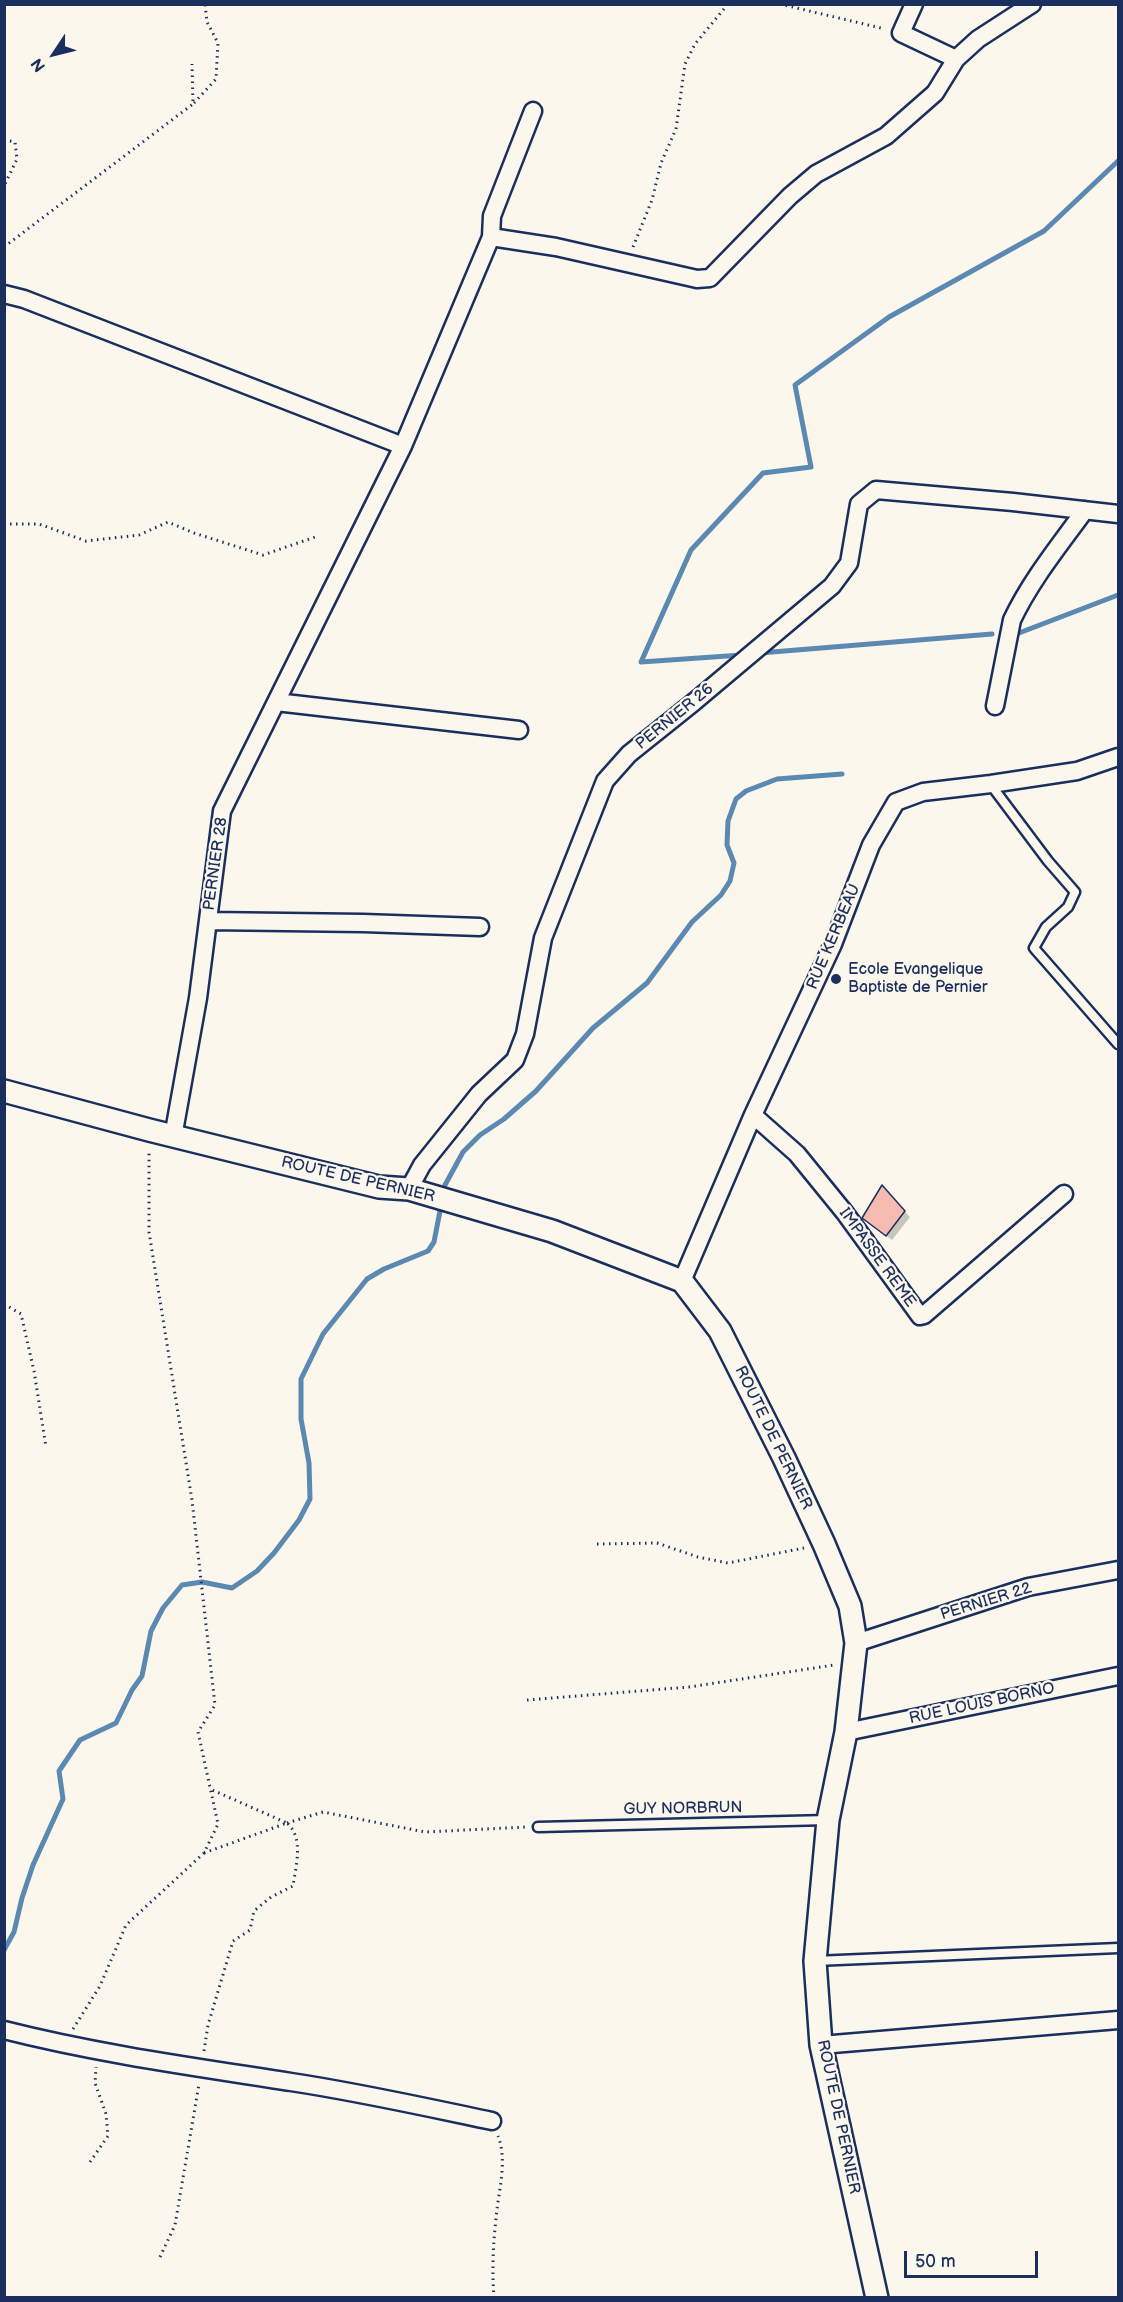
<!DOCTYPE html>
<style>
body{margin:0}
#map{position:relative;width:1123px;height:2302px;overflow:hidden;background:#fbf7ec;font-family:"Balsamiq Sans",sans-serif}
canvas{display:block}
.frame{position:absolute;inset:0;border:6px solid #1b2f5e;pointer-events:none}
.north{position:absolute;left:24px;top:24px;width:60px;height:60px;-webkit-text-stroke:4px #fbf7ec;paint-order:stroke;rotate:235deg;font-size:16px;font-weight:700;line-height:24px;text-align:center;color:#1b2f5e}
.north::after{content:'';display:block;margin:auto;width:21px;height:27px;background:#1b2f5e;clip-path:polygon(50% 0,100% 100%,50% 72%,0 100%)}
.scale{position:absolute;left:904px;top:2251px;width:134px;height:27px;box-sizing:border-box;border:3px solid #1b2f5e;border-top:0;padding-left:8px;font-size:18px;line-height:21px;white-space:nowrap;color:#1b2f5e;-webkit-text-stroke:4px #fbf7ec;paint-order:stroke}
</style>
<div id="map">
<canvas width="1123" height="2302"></canvas>
<div class="frame"></div>
<div class="north">N</div>
<div class="scale">50 m</div>
</div>
<script>
const ctx = document.querySelector('canvas').getContext('2d');
ctx.lineJoin = 'round';
function paint(path, color) { ctx.fillStyle = color; ctx.fill(path, 'evenodd'); }
function stroke(path, color, width, dash) { ctx.strokeStyle = color; ctx.lineWidth = width; ctx.lineCap = dash ? 'butt' : 'round'; ctx.setLineDash(dash || []); ctx.stroke(path); }
function label(font, color, halo, rows, align = 'center') {
  ctx.font = font + ' "Balsamiq Sans",sans-serif'; ctx.lineWidth = 4.5; ctx.setLineDash([]); ctx.textBaseline = 'middle'; ctx.strokeStyle = halo; ctx.fillStyle = color; for (const [text, x, y, turn = 0] of rows) {
    ctx.save(); ctx.translate(x, y); ctx.rotate((+turn || 0) * Math.PI / 180); ctx.textAlign = isNaN(turn) ? turn : align; if (halo) ctx.strokeText(text, 0, 0); ctx.fillText(text, 0, 0); ctx.restore();
  }
}
paint(new Path2D(`
 M 883,1188 L 910,1217 L 892,1240 L 869,1223 Z`), '#0003');
stroke(new Path2D(`
 M 1019,633 L 1118,595
 M 760,653 L 992,634
 M 742,655 L 641,662 L 691,550 L 763,473 L 811,467 L 795,385 L 889,317 L 1044,231 L 1118,161
 M 445,1185 L 463,1152 L 480,1135 L 504,1119 L 536,1091 L 593,1028 L 647,983 L 692,922 L 721,895 L 730,881 L 734,863 L 727,845 L 728,821 L 736,799 L 746,791 L 777,779 L 842,774
 M 4,1950 L 14,1932 L 22,1898 L 33,1865 L 63,1799 L 59,1771 L 80,1740 L 116,1723 L 132,1690 L 142,1676 L 151,1631 L 163,1608 L 182,1585 L 202,1582 L 232,1588 L 257,1571 L 274,1553 L 299,1520 L 310,1499 L 309,1463 L 301,1419 L 301,1379 L 323,1334 L 367,1279 L 384,1269 L 428,1251 L 434,1242 L 440,1211`), '#5c89b1', 5);
const building = new Path2D(`
 M 882,1185 L 905,1211 L 886,1236 L 862,1218 Z`);
paint(building, '#f6bbb0');
stroke(building, '#1b2f5e', 1.5);
const service = new Path2D(`
 M 991,785 L 1048,861 L 1075,892 L 1068,907 L 1046,927 L 1034,948 L 1118,1044
 M 538,1827 L 828,1820
 M 815,1961 L 1118,1948`);
const minor = new Path2D(`
 M 914,4 L 901,33 L 956,59
 M 491,237 L 492,216 L 533,111
 M 4,294 L 24,299 L 403,446 L 491,237 L 556,247 L 697,279 L 710,278 L 790,196 L 816,174 L 886,136 L 935,93 L 956,59 L 978,39 L 1032,4
 M 276,702 L 519,730
 M 995,706 L 1012,620 C 1031,580 1059,546 1085,510
 M 208,921 L 363,923 L 480,927
 M 753,1115 L 797,1154 L 845,1213 L 920,1316 L 924,1315 L 1064,1194
 M 173,1137 L 198,998 L 222,811 L 403,446
 M 409,1189 L 422,1165 L 479,1094 L 515,1060 L 525,1034 L 543,938 L 605,781 L 629,754 L 694,702 L 832,586 L 849,563 L 859,504 L 876,490 L 1013,502 L 1118,514
 M 682,1281 L 753,1115 L 833,944 L 871,845 L 896,802 L 923,792 L 991,784 L 1077,771 L 1118,757
 M 856,1643 L 1028,1587 L 1118,1570
 M 846,1732 L 1118,1676
 M 4,2030 C 99,2054 195,2067 291,2082 C 358,2092 425,2107 492,2121
 M 821,2045 L 1118,2020`);
const tertiary = new Path2D(`
 M 4,1091 L 149,1130 L 379,1187 L 409,1189 L 552,1231 L 682,1281 L 720,1331 L 784,1458 L 824,1544 L 850,1606 L 856,1643 L 846,1732 L 828,1820 L 815,1961 L 821,2045 L 877,2298`);
stroke(service, '#1b2f5e', 13);
stroke(minor, '#1b2f5e', 21);
stroke(tertiary, '#1b2f5e', 26);
stroke(new Path2D(`
 M 780,4 L 885,29
 M 194,103 L 216,79 L 218,43 L 207,22 L 205,4
 M 4,140 L 15,142 L 17,159 L 4,186
 M 4,247 L 193,104 L 192,64
 M 633,247 L 652,200 L 661,163 L 676,129 L 685,64 L 695,44 L 728,4
 M 4,524 L 39,524 L 86,541 L 139,535 L 168,522 L 194,533 L 263,555 L 318,536
 M 4,1304 L 21,1314 L 34,1371 L 46,1447
 M 597,1544 L 657,1543 L 698,1557 L 728,1563 L 804,1548
 M 527,1700 L 689,1687 L 834,1665
 M 287,1823 L 323,1812 L 425,1832 L 527,1827
 M 204,1853 L 287,1823 L 210,1789
 M 73,2029 L 100,1986 L 126,1925 L 204,1853 L 218,1824 L 198,1732 L 215,1705 L 192,1500 L 149,1232 L 149,1150
 M 204,2051 L 208,2025 L 233,1941 L 250,1930 L 254,1911 L 271,1897 L 293,1886 C 296,1865 304,1838 287,1823
 M 90,2162 L 108,2136 L 106,2114 L 95,2083 L 96,2067
 M 160,2257 L 175,2225 L 199,2084
 M 494,2298 C 492,2271 493,2245 496,2219 C 498,2192 508,2162 498,2136`), '#1b2f5e', 3, [1.5, 4.5]);
stroke(service, '#fbf7ec', 8);
stroke(minor, '#fbf7ec', 16);
stroke(tertiary, '#fbf7ec', 21);
for (const [x, y, r, color] of [
 [836,979,6,"#1b2f5e"]
]) { const dot = new Path2D(); dot.arc(x, y, r, 0, 2 * Math.PI); ctx.fillStyle = color; ctx.fill(dot); stroke(dot, '#fbf7ec', 2); }
label('16px', '#1b2f5e', '#fbf7ec', [
 ["PERNIER 26",675,717,-39],
 ["PERNIER 28",216,864,-82],
 ["RUE KERBEAU",834,937,-67],
 ["ROUTE DE PERNIER",358,1180,13],
 ["IMPASSE REME",877,1258,54],
 ["ROUTE DE PERNIER",773,1438,64],
 ["PERNIER 22",986,1602,-17],
 ["RUE LOUIS BORNO",982,1704,-12],
 ["GUY NORBRUN",683,1809,-1],
 ["ROUTE DE PERNIER",838,2117,78]
]);
label('16px', '#1b2f5e', '#fbf7ec', [
 ["Ecole Evangelique",848,970],
 ["Baptiste de Pernier",848,988]
], 'left');
</script>
